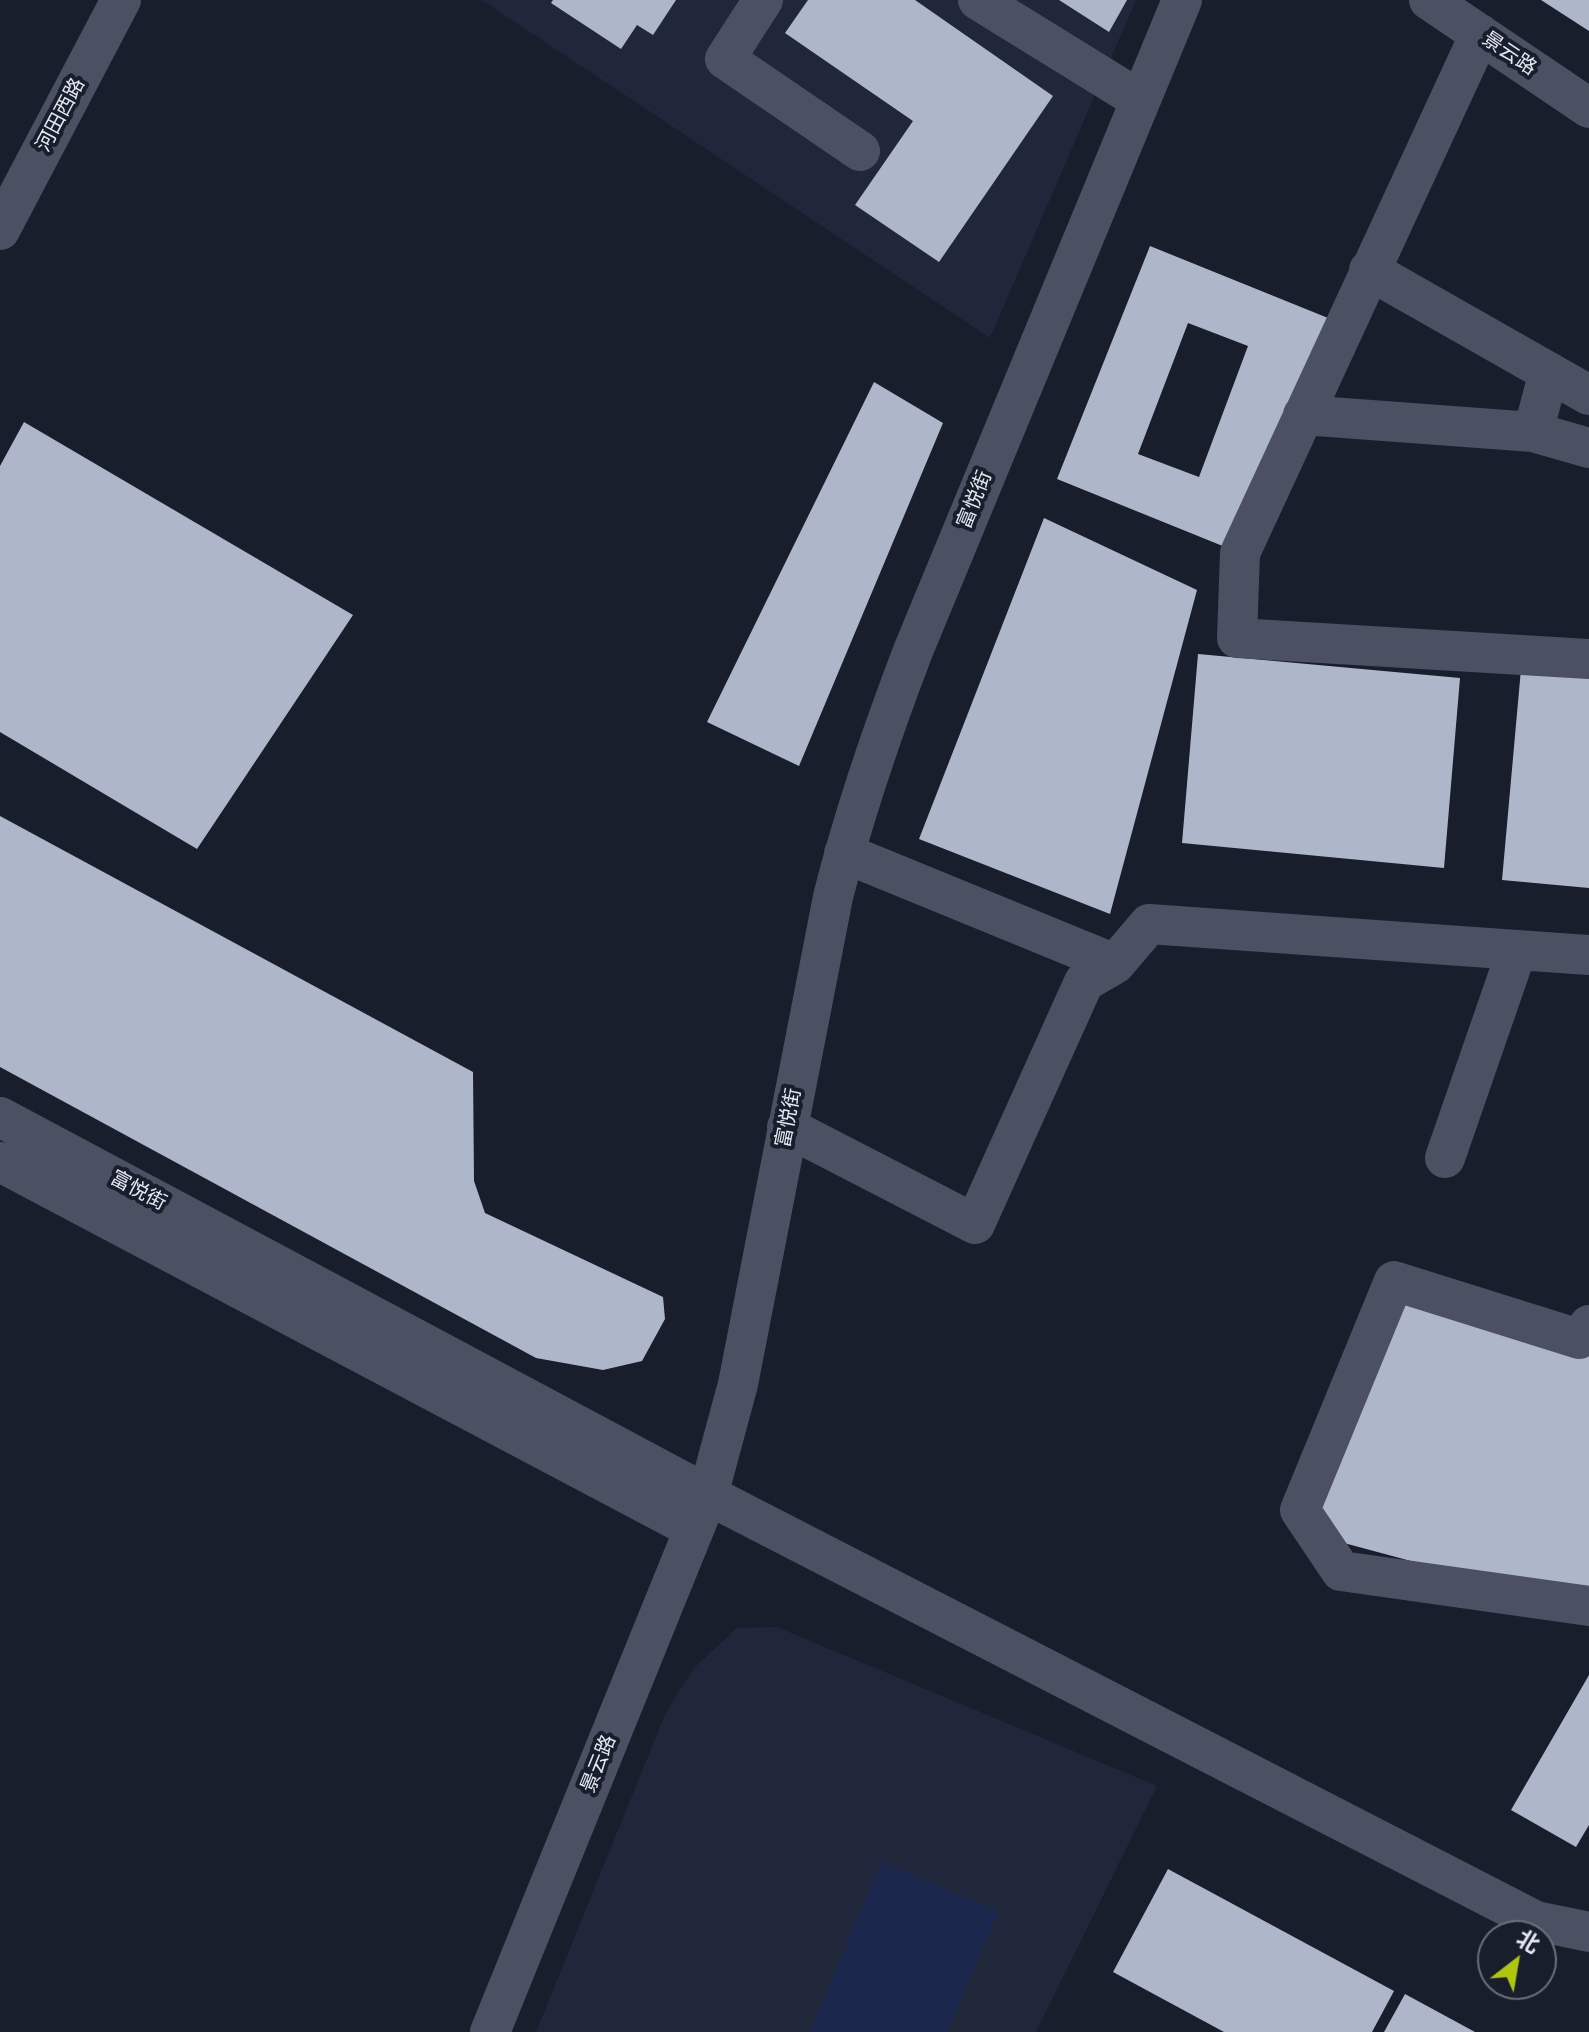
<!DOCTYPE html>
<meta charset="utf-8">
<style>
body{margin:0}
#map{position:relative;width:1589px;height:2032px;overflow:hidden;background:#191e2c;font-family:Manrope,"Noto Sans SC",sans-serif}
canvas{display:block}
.north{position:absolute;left:1477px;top:1920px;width:80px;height:80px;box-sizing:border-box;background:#191e2c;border:2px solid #6a6f7b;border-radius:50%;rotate:31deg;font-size:22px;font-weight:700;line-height:32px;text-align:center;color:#e3e8f2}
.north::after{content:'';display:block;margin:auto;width:28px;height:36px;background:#aec60c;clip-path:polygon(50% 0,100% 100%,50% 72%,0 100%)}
</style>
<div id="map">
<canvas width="1589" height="2032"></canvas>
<div class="north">北</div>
</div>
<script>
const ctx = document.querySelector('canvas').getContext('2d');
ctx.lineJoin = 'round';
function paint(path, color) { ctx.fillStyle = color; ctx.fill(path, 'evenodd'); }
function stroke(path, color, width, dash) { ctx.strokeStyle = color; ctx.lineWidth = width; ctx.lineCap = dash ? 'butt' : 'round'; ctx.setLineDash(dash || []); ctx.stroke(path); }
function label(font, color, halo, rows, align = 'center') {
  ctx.font = font + ' Manrope,"Noto Sans SC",sans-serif'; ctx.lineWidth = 8; ctx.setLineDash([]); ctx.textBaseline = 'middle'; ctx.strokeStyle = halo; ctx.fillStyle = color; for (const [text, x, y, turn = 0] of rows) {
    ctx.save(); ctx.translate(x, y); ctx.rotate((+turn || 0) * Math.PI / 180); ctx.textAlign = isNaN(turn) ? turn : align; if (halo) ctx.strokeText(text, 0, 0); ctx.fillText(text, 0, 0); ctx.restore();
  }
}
paint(new Path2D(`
 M 482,0 L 1136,0 L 990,338 Z
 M 777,1627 L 1157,1786 L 1036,2032 L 536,2032 L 666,1712 L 695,1667 L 737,1628 Z`), '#20273a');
paint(new Path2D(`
 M 881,1862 L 998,1911 L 947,2032 L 810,2032 Z`), '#1b274d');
paint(new Path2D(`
 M 553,0 L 676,0 L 653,35 L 637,25 L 621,49 L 551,3 Z
 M 808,0 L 915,0 L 1053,96 L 939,262 L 855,205 L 913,121 L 785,33 Z
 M 1059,0 L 1127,0 L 1109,32 Z
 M 1541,0 L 1589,0 L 1589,31 Z
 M 1150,246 L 1333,320 L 1240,553 L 1057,479 ZM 1188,323 L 1248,346 L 1199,477 L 1138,454 Z
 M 874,382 L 943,423 L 799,766 L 707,722 Z
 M 24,422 L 353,615 L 197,849 L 0,732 L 0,466 Z
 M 1044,518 L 1197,590 L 1110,914 L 919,839 Z
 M 1198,654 L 1460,678 L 1444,868 L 1182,843 Z
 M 1521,669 L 1589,675 L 1589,888 L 1502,880 Z
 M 0,816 L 473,1072 L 474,1181 L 485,1213 L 663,1297 L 665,1319 L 642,1361 L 603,1370 L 536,1358 L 0,1067 Z
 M 1394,1281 L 1589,1342 L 1589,1609 L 1292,1529 Z
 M 1589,1675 L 1589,1825 L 1576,1847 L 1511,1810 Z
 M 1168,1869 L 1394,1991 L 1372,2032 L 1224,2032 L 1113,1972 Z
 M 1405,1994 L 1475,2032 L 1384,2032 Z`), '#aeb6c9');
stroke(new Path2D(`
 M 763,0 L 725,59 L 860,151
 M 978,0 L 1140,100
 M 1429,0 L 1589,108
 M 1480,34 L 1240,553 L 1237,638 L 1589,659
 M 0,230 L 121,0
 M 1369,270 L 1589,395
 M 1549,372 L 1533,432 L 1589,448
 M 1303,415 L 1533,432
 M 844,853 L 1115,964 L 1149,924 L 1589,955
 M 0,1117 L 708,1495 L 1536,1921 L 1589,1932
 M 787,1127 L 975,1224 L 1084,982 L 1115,964
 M 1445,1158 L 1517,950
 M 0,1162 L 694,1529
 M 1589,1325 L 1579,1339 L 1394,1281 L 1300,1510 L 1341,1571 L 1589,1606
 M 490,2032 L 708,1495 L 738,1384 L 833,897 C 854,813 882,732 913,651 L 1182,0`), '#4b5162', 40);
label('20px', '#e3e8f2', '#191e2c', [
 ["景云路",1509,54,34],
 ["河田西路",61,115,-62],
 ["富悦街",975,500,-68],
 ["富悦街",789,1118,-79],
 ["富悦街",138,1191,28],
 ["景云路",599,1764,-68]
]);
</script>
